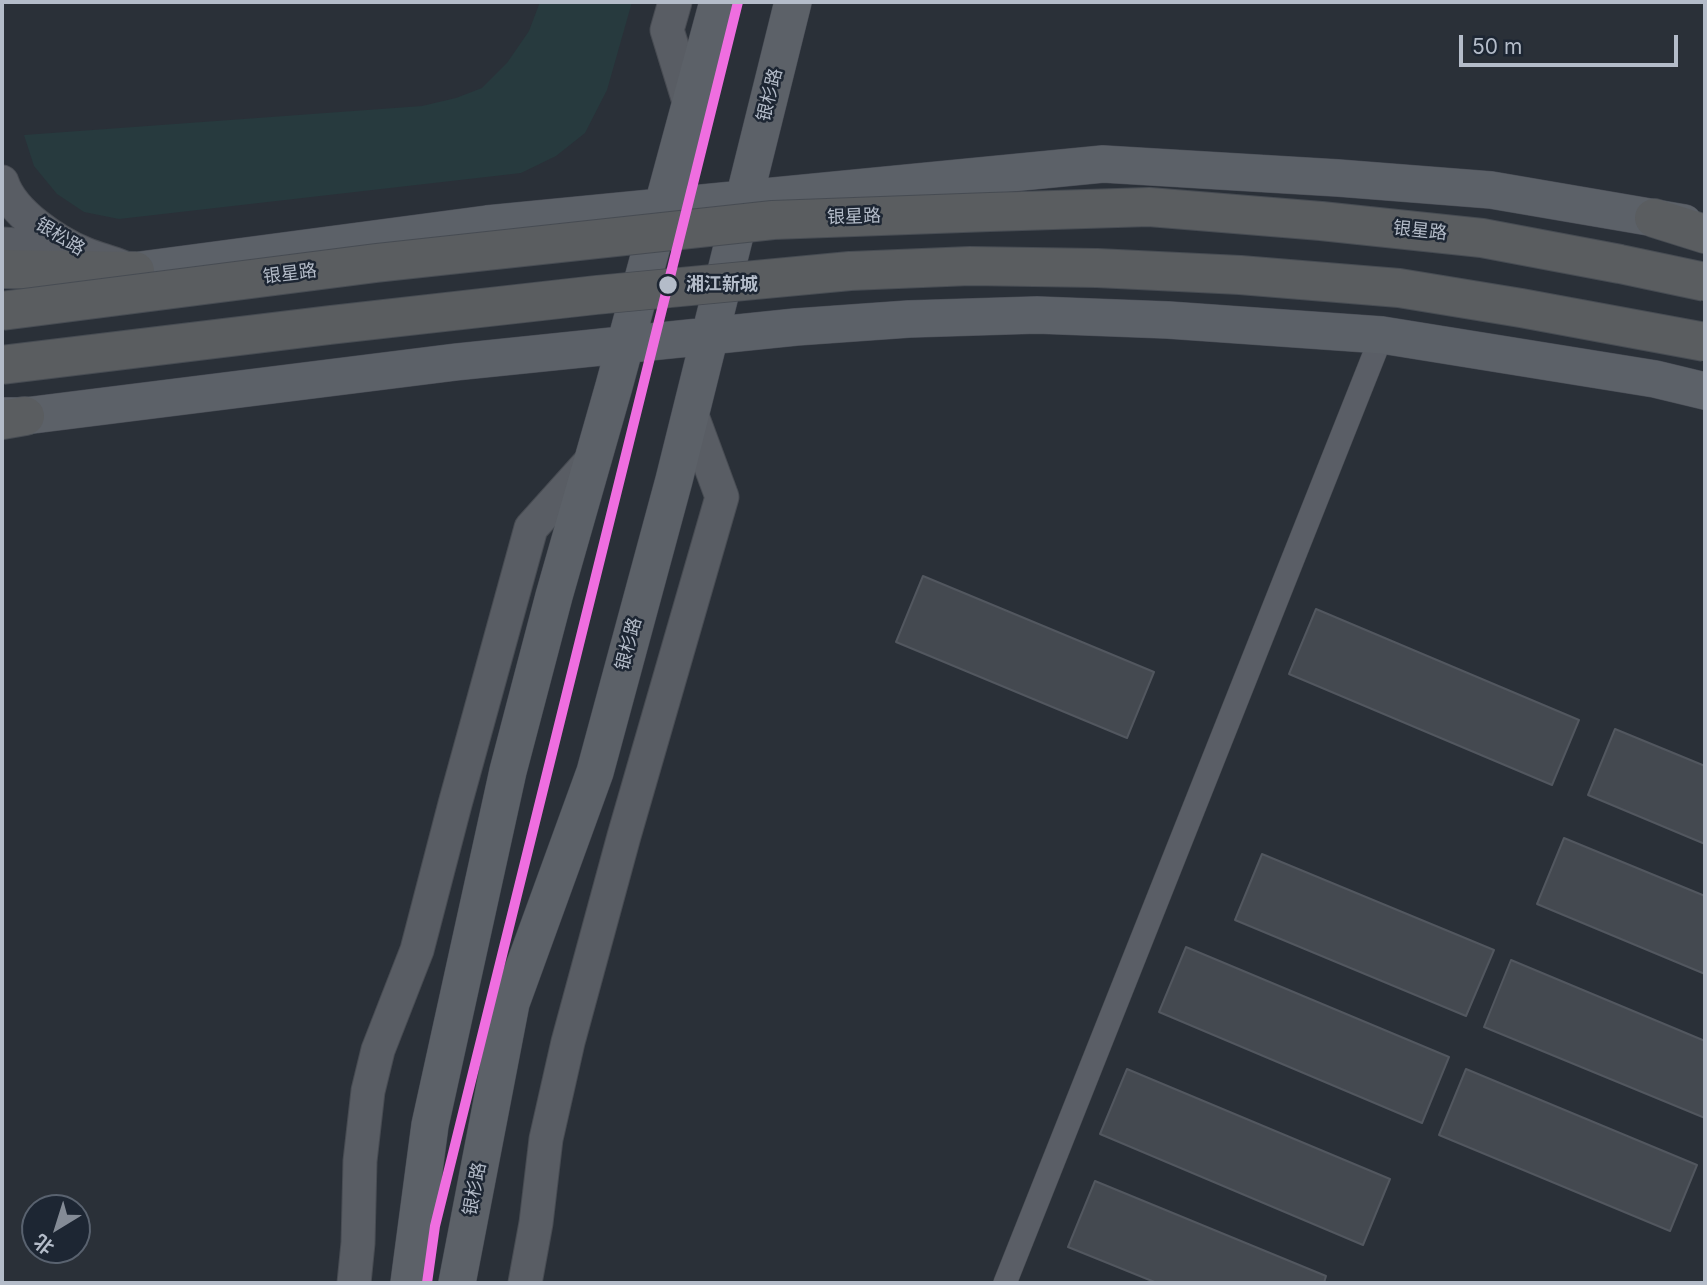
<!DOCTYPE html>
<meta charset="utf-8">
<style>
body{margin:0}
#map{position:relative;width:1707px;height:1285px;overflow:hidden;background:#2a3038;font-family:Inter,"Noto Sans SC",sans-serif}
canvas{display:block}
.frame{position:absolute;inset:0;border:4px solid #b4bcc9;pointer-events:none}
.north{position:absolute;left:21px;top:1194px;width:70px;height:70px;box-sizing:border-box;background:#1d2633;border:2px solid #59626f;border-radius:50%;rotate:218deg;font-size:19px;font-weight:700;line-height:28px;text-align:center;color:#b4bcc9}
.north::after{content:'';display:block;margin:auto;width:24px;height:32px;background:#848b96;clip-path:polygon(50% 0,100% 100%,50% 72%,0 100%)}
.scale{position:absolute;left:1459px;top:35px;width:219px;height:32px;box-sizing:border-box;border:4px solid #b4bcc9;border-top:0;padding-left:9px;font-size:21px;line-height:24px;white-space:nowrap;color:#b4bcc9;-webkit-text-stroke:5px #1d2633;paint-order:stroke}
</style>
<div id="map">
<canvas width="1707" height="1285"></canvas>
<div class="frame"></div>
<div class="north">北</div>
<div class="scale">50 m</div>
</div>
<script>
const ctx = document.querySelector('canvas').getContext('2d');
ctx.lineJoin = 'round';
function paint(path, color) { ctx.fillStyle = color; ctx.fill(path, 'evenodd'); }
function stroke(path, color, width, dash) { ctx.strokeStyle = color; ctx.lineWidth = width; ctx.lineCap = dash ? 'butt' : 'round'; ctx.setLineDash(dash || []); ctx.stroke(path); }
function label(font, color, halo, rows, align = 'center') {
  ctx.font = font + ' Inter,"Noto Sans SC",sans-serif'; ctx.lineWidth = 5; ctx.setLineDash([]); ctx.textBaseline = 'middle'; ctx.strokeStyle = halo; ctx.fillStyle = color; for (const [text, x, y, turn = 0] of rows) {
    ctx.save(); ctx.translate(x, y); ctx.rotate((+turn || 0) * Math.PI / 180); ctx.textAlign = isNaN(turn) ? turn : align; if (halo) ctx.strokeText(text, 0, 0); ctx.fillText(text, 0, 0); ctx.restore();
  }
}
paint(new Path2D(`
 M 540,2 L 632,2 L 607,90 L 585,133 L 556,156 L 521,173 L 119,219 L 84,212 L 57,194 L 34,166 L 24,135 L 422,106 L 456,98 L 482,88 L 507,63 L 529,31 Z`), '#273a3e');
const building = new Path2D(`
 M 923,576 L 1154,672 L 1127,738 L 896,642 Z
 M 1316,609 L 1579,720 L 1552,785 L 1289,674 Z
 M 1615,729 L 1705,766 L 1705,844 L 1588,795 Z
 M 1564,838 L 1705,896 L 1705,974 L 1537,904 Z
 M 1262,854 L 1494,950 L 1466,1016 L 1235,920 Z
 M 1186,947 L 1449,1057 L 1422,1123 L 1159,1012 Z
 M 1511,960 L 1705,1041 L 1705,1118 L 1484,1027 Z
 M 1127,1069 L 1390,1179 L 1363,1245 L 1100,1134 Z
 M 1466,1069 L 1697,1165 L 1670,1231 L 1439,1135 Z
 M 1095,1181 L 1326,1276 L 1324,1283 L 1157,1283 L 1068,1247 Z`);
paint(building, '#444950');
stroke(building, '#52575f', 2);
const street = new Path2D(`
 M 1005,1283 L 1382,335`);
const secondary = new Path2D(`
 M 675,2 L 667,30 L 690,105
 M 2,182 C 12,213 56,242 85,254 C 97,259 110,262 122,267
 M 2,244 L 18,245 L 74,257
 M 354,1283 L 358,1243 L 360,1161 L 368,1091 L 378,1050 L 417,950 L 455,804 L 531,528 L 593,459
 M 525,1283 L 536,1223 L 546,1139 L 568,1042 L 624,836 L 722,497 L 691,413`);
const primary = new Path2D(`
 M 103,275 L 487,224 L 1103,164 L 1338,178 L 1491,190 L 1684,223
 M 2,416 L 25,416 L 456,362 L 796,327 L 909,319 L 1037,315 L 1168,320 L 1382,335 L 1655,379 L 1705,391
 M 409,1283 L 430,1125 L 508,771 L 554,596 L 614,386 L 718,2
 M 457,1283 L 511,1003 L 595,772 L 674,480 L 793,2`);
const highway = new Path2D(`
 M 1654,218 L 1705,234
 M 2,269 L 135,271
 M 2,420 L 25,416`);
stroke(street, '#484c53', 24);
stroke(secondary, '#484c53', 35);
stroke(primary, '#484c55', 38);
stroke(highway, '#474c53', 40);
stroke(street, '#5a5e66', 23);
stroke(secondary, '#595d64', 33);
stroke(primary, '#5c6168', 37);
stroke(highway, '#5a5d60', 38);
const highwayBridge = new Path2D(`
 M 2,311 L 376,263 L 773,220 L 990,212 L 1149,207 L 1321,221 L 1482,238 L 1620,264 L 1705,282
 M 2,365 L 330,325 L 596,295 L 850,271 L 970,266 L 1097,268 L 1240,275 L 1399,288 L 1521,308 L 1705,342`);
stroke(highwayBridge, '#474c53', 40, []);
stroke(highwayBridge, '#5a5d60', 38);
stroke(new Path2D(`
 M 427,1283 L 435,1226 L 738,2`), '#ef6ee0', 10);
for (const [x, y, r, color] of [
 [668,285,10,"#b4bcc9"]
]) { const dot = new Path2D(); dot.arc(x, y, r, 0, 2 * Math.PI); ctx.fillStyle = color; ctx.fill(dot); stroke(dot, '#1d2633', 2.5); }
label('18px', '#b4bcc9', '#1d2633', [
 ["银杉路",770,95,-76],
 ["银星路",854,217,-2],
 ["银星路",1420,231,6],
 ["银松路",60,237,32],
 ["银星路",290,274,-7],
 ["银杉路",629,644,-75],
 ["银杉路",475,1189,-79]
]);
label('bold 18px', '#b4bcc9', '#1d2633', [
 ["湘江新城",686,285]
], 'left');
</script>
